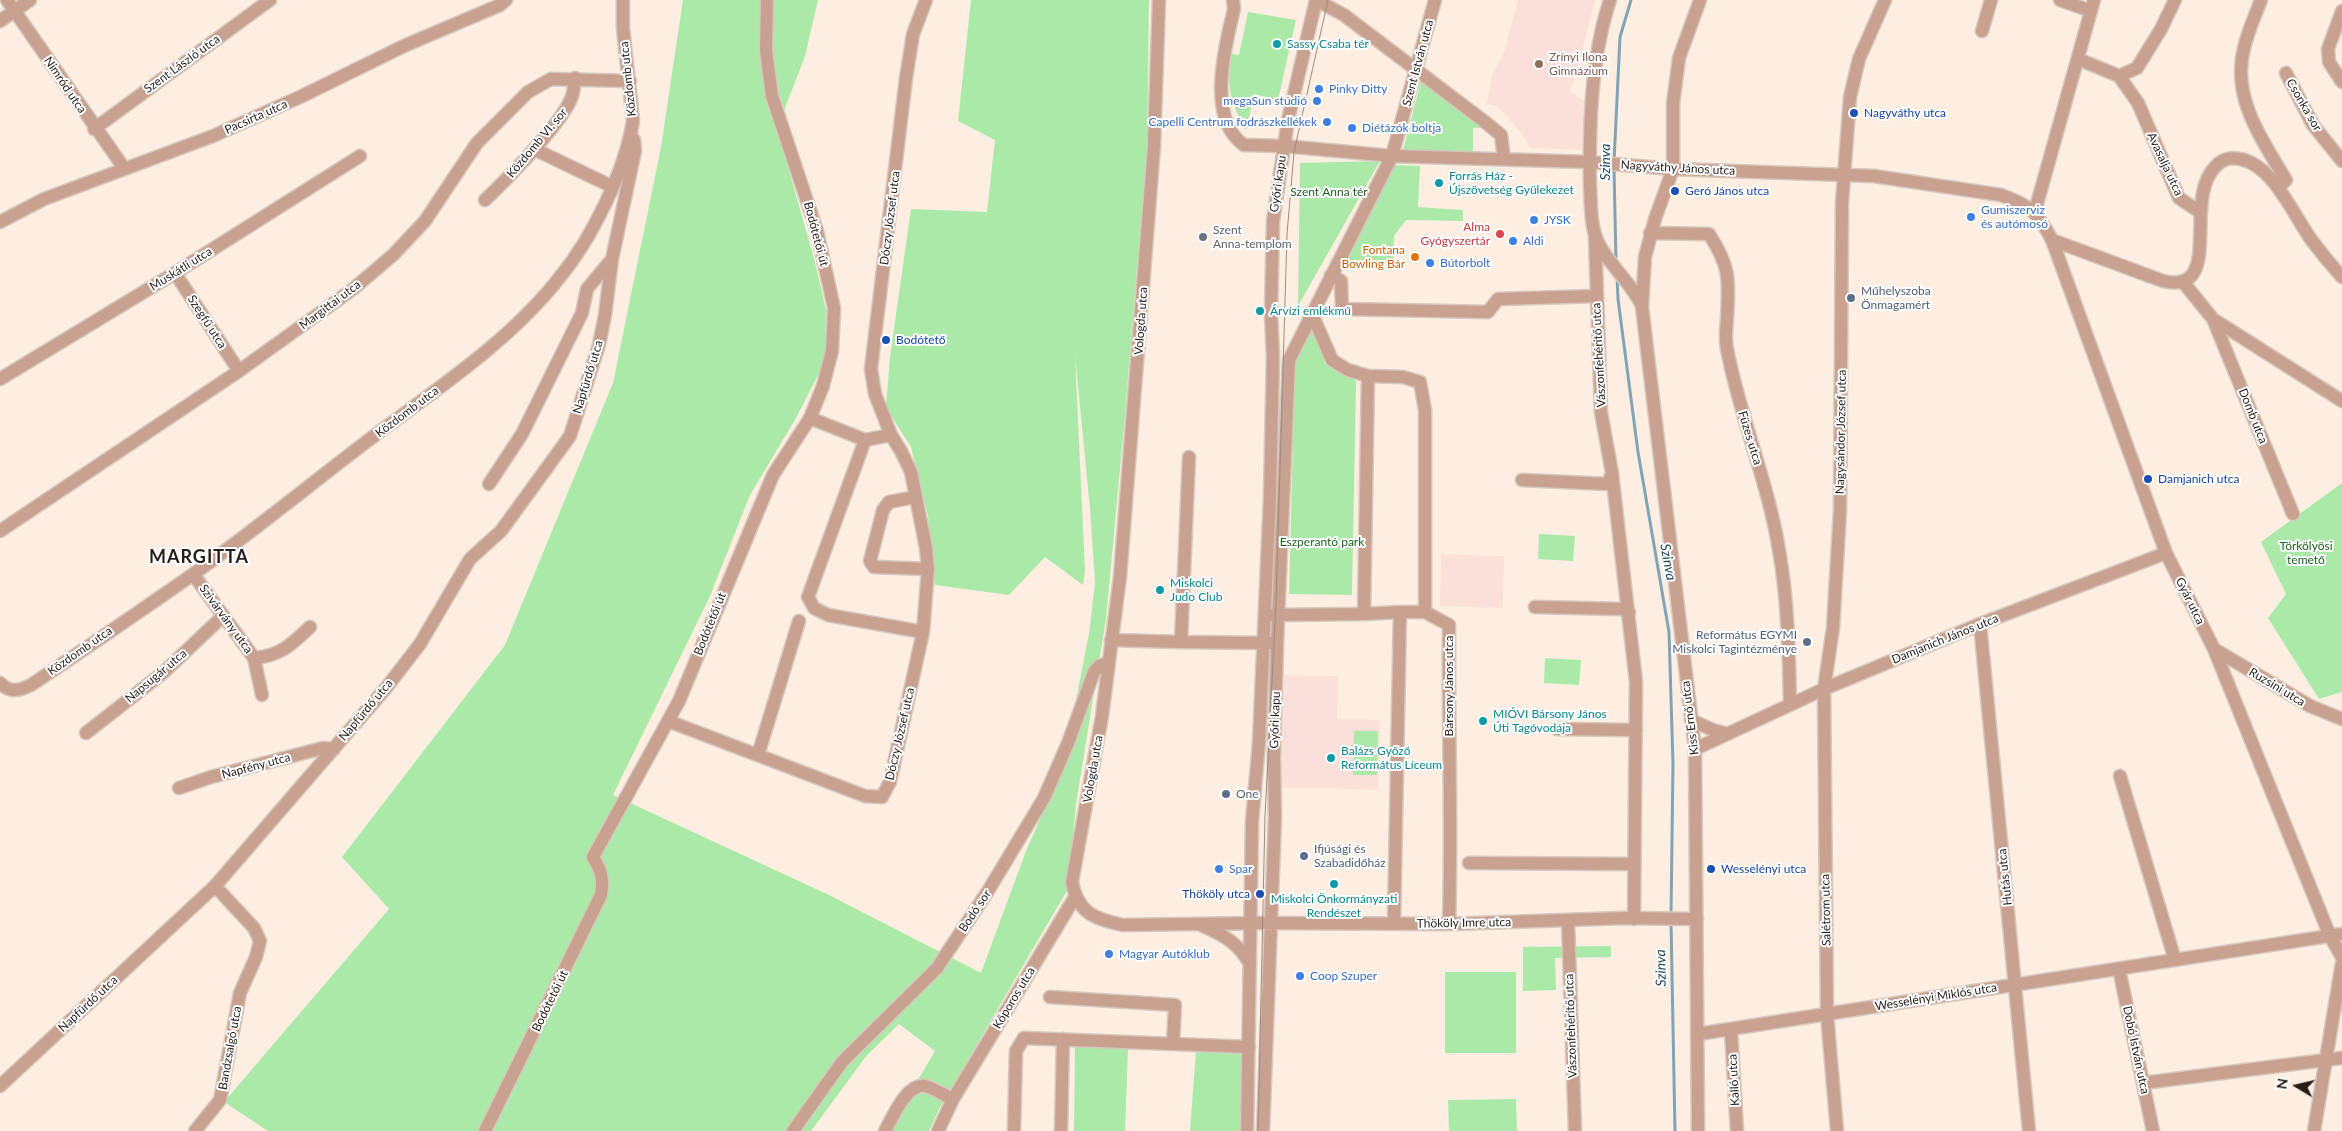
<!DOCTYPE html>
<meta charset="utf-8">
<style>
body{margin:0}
#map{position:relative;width:2342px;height:1131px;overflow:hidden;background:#fdeee1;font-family:Lato,sans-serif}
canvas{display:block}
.north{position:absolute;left:2272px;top:1061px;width:50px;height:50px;-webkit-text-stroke:4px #fff;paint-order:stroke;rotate:279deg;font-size:14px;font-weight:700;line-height:20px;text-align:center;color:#261d16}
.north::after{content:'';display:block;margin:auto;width:18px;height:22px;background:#261d16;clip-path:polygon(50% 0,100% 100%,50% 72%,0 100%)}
</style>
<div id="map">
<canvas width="2342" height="1131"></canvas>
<div class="north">N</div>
</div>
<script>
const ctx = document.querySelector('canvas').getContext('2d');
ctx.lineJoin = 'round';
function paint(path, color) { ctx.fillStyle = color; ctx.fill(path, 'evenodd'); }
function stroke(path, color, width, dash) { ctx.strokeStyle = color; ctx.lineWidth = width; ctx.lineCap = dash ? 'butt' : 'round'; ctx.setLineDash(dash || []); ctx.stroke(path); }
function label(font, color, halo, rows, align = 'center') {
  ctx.font = font + ' Lato,sans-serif'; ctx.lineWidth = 4; ctx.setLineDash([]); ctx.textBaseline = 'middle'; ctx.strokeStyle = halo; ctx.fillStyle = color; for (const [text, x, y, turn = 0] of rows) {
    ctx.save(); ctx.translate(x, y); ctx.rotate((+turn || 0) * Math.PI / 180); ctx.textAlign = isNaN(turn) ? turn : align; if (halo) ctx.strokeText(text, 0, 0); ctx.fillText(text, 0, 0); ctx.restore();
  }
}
paint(new Path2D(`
 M 1518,0 L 1595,0 L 1575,80 L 1569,90 L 1584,101 L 1582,150 L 1530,148 L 1520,131 L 1497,106 L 1487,104 L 1492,75 L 1504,53 Z
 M 1441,554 L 1504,556 L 1503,608 L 1440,606 Z
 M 1284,675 L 1338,676 L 1337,719 L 1380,720 L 1378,790 L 1281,787 Z`), '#fae0d9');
paint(new Path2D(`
 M 683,0 L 818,0 L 805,56 L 777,129 L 814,258 L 826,310 L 825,361 L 796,418 L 750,495 L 710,596 L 613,795 L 829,895 L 981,973 L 1026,851 L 1062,770 L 1089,634 L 1095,582 L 1090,509 L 1075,355 L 1085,571 L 1083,585 L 1045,557 L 1009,595 L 935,585 L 928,516 L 911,447 L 886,408 L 890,357 L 911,209 L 987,212 L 995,140 L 958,121 L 971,0 L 1149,0 L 1147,145 L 1125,415 L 1106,619 L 1076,804 L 1068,889 L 939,1109 L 929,1131 L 888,1131 L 935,1051 L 899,1024 L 867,1055 L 811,1131 L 268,1131 L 224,1102 L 389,909 L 342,857 L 505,645 L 613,383 L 661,147 Z
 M 1248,12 L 1296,20 L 1278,100 L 1254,94 L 1246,130 C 1230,101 1226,87 1232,54 L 1239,55 Z
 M 1422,77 L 1486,127 L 1473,128 L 1473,152 L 1403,150 Z
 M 1380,161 L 1298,306 L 1300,163 Z
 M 1394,165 L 1420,166 L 1418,207 L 1463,210 L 1463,221 L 1406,220 L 1394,236 L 1393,265 L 1345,263 Z
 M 1313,326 L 1325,364 L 1356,381 L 1352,595 L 1289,594 L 1295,358 Z
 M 2342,483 L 2342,692 L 2319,699 L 2268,618 L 2286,594 L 2261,542 Z
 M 1539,534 L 1575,536 L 1573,561 L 1538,559 Z
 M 1545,658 L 1581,660 L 1579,685 L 1544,683 Z
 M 1354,731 L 1378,731 L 1377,775 L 1353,775 Z
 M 1611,946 L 1611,957 L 1555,958 L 1556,990 L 1523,991 L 1523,947 Z
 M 1445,972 L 1516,972 L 1516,1053 L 1445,1053 Z
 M 1075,1046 L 1128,1049 L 1125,1131 L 1074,1131 Z
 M 1196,1051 L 1249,1055 L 1244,1131 L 1190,1131 Z
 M 1516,1099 L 1517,1131 L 1449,1131 L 1448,1100 Z`), '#aae9a8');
stroke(new Path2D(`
 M 1614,162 L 1620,37 L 1631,0
 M 1614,168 L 1616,262
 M 1617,276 L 1618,299 L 1638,452 L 1669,632 L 1673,764 L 1671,915
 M 1671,922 L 1675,1131`), '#80a3b6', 3);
const minor = new Path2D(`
 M 7,0 L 124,168
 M 1159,0 L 1154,146 L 1120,577 L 1102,716 L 1072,882 C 1078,913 1094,919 1123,925 L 1260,923 L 1449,924 L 1625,918 L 1697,919
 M 1233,0 L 1234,9 C 1225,46 1206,119 1244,145 L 1284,146 L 1392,156 L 1589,162 L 1673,169 L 1874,176 L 2001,195 C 2030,205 2038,213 2052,240 L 2166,553 L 2214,649 L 2330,936 L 2342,957
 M 1316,0 L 1344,15 L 1485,122 L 1501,135 L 1504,159
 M 1610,0 C 1591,58 1589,124 1590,185 C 1591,202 1590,219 1595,235 C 1604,261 1629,279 1641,304
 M 2060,0 L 2091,11
 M 2261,0 C 2255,16 2248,31 2244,48 C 2231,97 2262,140 2286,180 L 2278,188
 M 2342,11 L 2328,49 L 2329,62 L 2342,82
 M 0,21 L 30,0
 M 1982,31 L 1991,0
 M 2078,59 L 2119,76 L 2138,103 L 2179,198 L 2200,212
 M 2286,73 L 2313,125 L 2342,161
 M 2119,76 L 2137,68 L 2161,29 L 2175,0
 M 94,129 L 270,0
 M 534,149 L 611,186
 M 485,200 C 506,180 567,119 573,93 C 574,88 574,83 575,78
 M 2035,211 L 2094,0
 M 0,222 L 44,199 L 213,136 L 300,97 L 406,45 L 500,5 L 506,0
 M 1650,233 L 1709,234 C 1731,268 1729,280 1727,319 C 1726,329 1725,340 1727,349 C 1740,417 1768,482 1779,550 C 1788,601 1789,654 1790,705
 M 1595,236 L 1601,412 L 1612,473 L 1636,682 L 1634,919
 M 2052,240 L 2163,281 C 2226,295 2181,200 2216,166 C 2222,159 2231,157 2240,159 C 2274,165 2294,217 2313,242 C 2322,254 2332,266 2342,277
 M 175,273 L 239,371
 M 1331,275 L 1341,281 L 1342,309 L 1488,312 L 1498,299 L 1596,296
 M 2183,282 L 2213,319 L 2342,401
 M 1312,314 L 1332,360 L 1348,370 L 1368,376 L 1403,377 L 1420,382 L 1425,410 L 1425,612 L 1449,625 C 1448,725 1452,824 1449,924
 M 2213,319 L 2293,514
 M 1368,376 L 1364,614 L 1400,612 L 1394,922
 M 0,379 L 175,273 L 360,156
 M 810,418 L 865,440 L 891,435
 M 865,440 L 808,597 L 814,608 L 828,615 L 923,632
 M 1189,457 L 1181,642 L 1271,643
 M 1522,480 L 1608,484 L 1612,473
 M 489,484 L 522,434 L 582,313 L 587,289 L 612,259
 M 915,497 L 889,502 L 883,510 L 870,561 L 874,567 L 928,569
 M 0,531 L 239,371 L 353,289 L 393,255 L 425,221 L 477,143 L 528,92 L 551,79 L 630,81
 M 193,574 L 254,658 L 262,695
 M 1535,607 L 1621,609 L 1629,612
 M 1400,612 L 1425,612
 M 1272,615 L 1364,614
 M 1980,624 L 2029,1131
 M 1111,640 L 1181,642
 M 2214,649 L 2310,706 L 2342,719
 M 254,658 C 280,656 291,645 310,627
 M 0,683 C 10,693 19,691 31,685 C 85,649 139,612 192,575 C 254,531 313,482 374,436 C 438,388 510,341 560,277 C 592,238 625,171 633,121 L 623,28 L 623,0
 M 1691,720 L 1713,730 L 1728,734
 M 668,721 L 865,796 L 882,797 L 890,782 L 923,632 L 928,569 L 926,548 L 911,472 L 901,451 L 891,435 L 875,394 L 871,369 L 906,78 L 913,34 L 926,0
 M 1557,729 L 1636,730
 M 86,733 L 164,672 L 223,616
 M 1695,749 L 1824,689 L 1980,624 L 2166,553
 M 758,755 L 799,621
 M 2120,776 L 2175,960
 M 179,788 L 211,777 L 323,748 L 334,749
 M 1469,863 L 1634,864
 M 1568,921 L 1575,1131
 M 1203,926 C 1224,935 1239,944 1250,964
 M 2119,969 L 2153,1131
 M 1050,997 L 1175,1005 L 1173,1044
 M 1731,1030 L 1737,1131
 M 1698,1034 L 2342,934
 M 2143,1083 L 2342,1058
 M 0,1086 L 215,886 L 386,688 L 420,644 L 470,559 L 501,531 L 570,436 L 599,345 L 605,315 L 612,259 L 635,151 L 634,140 L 631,136
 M 195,1131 L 220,1100 L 240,993 L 256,957 L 260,941 L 254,928 L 215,886
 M 485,1131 L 601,895 C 604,879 601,870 593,857 L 679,701 L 773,475 L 810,418 L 823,386 L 832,351 L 834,308 L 817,231 L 772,96 L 766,50 L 767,0
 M 793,1131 L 842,1062 L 937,968 L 988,891 L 1044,798 L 1068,743 L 1094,672 L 1099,666 L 1108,663
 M 885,1131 C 892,1119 906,1083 925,1086 C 934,1088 945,1096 953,1099
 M 938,1131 L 953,1099 L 1075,897
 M 1014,1131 L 1016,1051 L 1024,1038 L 1249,1047
 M 1061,1131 L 1063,1039
 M 1247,1131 L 1252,822 L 1259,742 L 1270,497 L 1273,356 L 1271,314 L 1273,221 L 1288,120 L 1316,0
 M 1263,1131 L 1275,817 L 1274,759 L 1277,644 L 1289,360 L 1392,156 L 1435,0
 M 1698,1131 L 1695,749 L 1642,307 L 1645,257 L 1655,219 L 1673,169 L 1673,104 L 1679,58 L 1700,0
 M 1837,1131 L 1827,1014 L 1824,689 L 1833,628 L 1840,511 L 1842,203 L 1850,97 L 1859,59 L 1885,0
 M 2314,1131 L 2342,963`);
stroke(minor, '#d6c8bc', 15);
stroke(minor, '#c8a191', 12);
stroke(new Path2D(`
 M 1258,1131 L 1265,816 L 1276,603 L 1287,234 L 1294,152 L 1328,0`), '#988c82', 1);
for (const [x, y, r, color] of [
 [1277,44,5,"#0f9aa8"],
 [1539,64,5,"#8d6e63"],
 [1319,89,5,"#3f7fe0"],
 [1317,101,5,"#3f7fe0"],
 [1854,113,5,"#1a4fb4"],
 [1327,122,5,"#3f7fe0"],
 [1352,128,5,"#3f7fe0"],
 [1439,183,5,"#0f9aa8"],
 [1675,191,5,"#1a4fb4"],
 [1971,217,5,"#3f7fe0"],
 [1534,220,5,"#3f7fe0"],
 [1500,234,5,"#e0444e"],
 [1203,237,5,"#6b7280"],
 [1513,241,5,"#3f7fe0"],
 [1415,257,5,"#e8710a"],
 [1430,263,5,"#3f7fe0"],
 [1851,298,5,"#5c6f8a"],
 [1260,311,5,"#0f9aa8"],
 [886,340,5,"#1a4fb4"],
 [2148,479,5,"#1a4fb4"],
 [1160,590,5,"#0f9aa8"],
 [1807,642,5,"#5c6f8a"],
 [1483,721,5,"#0f9aa8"],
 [1331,758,5,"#0f9aa8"],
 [1226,794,5,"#5c6f8a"],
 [1304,856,5,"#5c6f8a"],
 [1219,869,5,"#3f7fe0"],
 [1711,869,5,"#1a4fb4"],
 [1334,884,5,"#0f9aa8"],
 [1260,894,5,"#1a4fb4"],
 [1109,954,5,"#3f7fe0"],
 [1300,976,5,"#3f7fe0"]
]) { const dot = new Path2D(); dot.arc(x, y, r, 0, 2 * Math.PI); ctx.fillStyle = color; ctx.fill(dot); stroke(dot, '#fff', 2); }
label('12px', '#0d838f', '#fff', [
 ["Sassy Csaba tér",1287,44],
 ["Forrás Ház -",1449,176],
 ["Újszövetség Gyülekezet",1449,190],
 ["Árvízi emlékmű",1270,311],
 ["Miskolci",1170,583],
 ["Judo Club",1170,597],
 ["MIÓVI Bársony János",1493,714],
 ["Úti Tagóvodája",1493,728],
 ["Balázs Győző",1341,751],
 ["Református Líceum",1341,765],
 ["Miskolci Önkormányzati",1334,899,"center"],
 ["Rendészet",1334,913,"center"]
], 'left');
label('12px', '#785e54', '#fff', [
 ["Zrínyi Ilona",1549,57],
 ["Gimnázium",1549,71]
], 'left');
label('12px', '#261d16', '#fff', [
 ["Szent István utca",1418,63,-75],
 ["Szent László utca",182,64,-36],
 ["Közdomb utca",628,79,-96],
 ["Nimród utca",65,85,56],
 ["Csonka sor",2304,105,60],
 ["Pacsirta utca",256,117,-24],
 ["Közdomb VI. sor",537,143,-50],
 ["Avasalja utca",2165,164,65],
 ["Nagyváthy János utca",1678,168,3],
 ["Győri kapu",1278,184,-82],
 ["Dóczy József utca",890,218,-83],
 ["Bodótetői út",816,234,75],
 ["Muskátli utca",181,269,-32],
 ["Margittai utca",330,305,-37],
 ["Vologda utca",1141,321,-86],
 ["Szegfű utca",207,322,57],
 ["Vászonfehérítő utca",1599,355,-93],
 ["Napfürdő utca",588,377,-73],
 ["Közdomb utca",407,412,-37],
 ["Domb utca",2253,416,68],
 ["Nagysándor József utca",1841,432,-89],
 ["Füzes utca",1750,438,73],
 ["Gyár utca",2190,601,64],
 ["Szivárvány utca",226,619,54],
 ["Bodótetői út",710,624,-68],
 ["Damjanich János utca",1945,639,-22],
 ["Közdomb utca",80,651,-35],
 ["Napsugár utca",156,676,-40],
 ["Bársony János utca",1449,686,-90],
 ["Ruzsini utca",2277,687,31],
 ["Napfürdő utca",366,710,-50],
 ["Kiss Ernő utca",1690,718,-97],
 ["Győri kapu",1275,720,-88],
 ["Dóczy József utca",900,734,-77],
 ["Napfény utca",256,766,-15],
 ["Vologda utca",1093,769,-80],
 ["Hutás utca",2005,877,-96],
 ["Salétrom utca",1826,910,-91],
 ["Bodó sor",975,911,-56],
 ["Thököly Imre utca",1464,923,-1],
 ["Wesselényi Miklós utca",1936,997,-9],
 ["Kőporos utca",1014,998,-59],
 ["Bodótetői út",550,1001,-64],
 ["Napfürdő utca",88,1004,-43],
 ["Vászonfehérítő utca",1571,1026,-92],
 ["Bandzsalgó utca",230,1048,-80],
 ["Dobó István utca",2136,1050,78],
 ["Kalló utca",1734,1080,-93]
]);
label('12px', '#366cbe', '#fff', [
 ["Pinky Ditty",1329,89],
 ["megaSun stúdió",1307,101,"right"],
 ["Capelli Centrum fodrászkellékek",1317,122,"right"],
 ["Diétázók boltja",1362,128],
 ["Gumiszerviz",1981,210],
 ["és autómosó",1981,224],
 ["JYSK",1544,220],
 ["Aldi",1523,241],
 ["Bútorbolt",1440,263],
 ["Spar",1229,869],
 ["Magyar Autóklub",1119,954],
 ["Coop Szuper",1310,976]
], 'left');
label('12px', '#164399', '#fff', [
 ["Nagyváthy utca",1864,113],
 ["Geró János utca",1685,191],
 ["Bodótető",896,340],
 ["Damjanich utca",2158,479],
 ["Wesselényi utca",1721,869],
 ["Thököly utca",1250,894,"right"]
], 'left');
label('12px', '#1e6122', '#fff', [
 ["Szent Anna tér",1329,192],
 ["Eszperantó park",1322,542],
 ["Törkölyösi",2306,546],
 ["temető",2306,560]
]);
label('12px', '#be3a42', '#fff', [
 ["Alma",1490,227],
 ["Gyógyszertár",1490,241]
], 'right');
label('12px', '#5b616d', '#fff', [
 ["Szent",1213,230],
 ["Anna-templom",1213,244]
], 'left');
label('12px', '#c56008', '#fff', [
 ["Fontana",1405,250],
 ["Bowling Bár",1405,264]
], 'right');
label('12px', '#4e5e75', '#fff', [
 ["Műhelyszoba",1861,291],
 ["Önmagamért",1861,305],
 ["Református EGYMI",1797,635,"right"],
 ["Miskolci Tagintézménye",1797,649,"right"],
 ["One",1236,794],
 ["Ifjúsági és",1314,849],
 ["Szabadidőház",1314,863]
], 'left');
label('italic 14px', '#1d485c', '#fff', [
 ["Szinva",1605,162,-90],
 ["Szinva",1668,562,80],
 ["Szinva",1661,968,-91]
]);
ctx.letterSpacing = '1px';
label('bold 18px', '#261d16', '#fff', [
 ["MARGITTA",199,557]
]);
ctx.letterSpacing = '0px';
</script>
